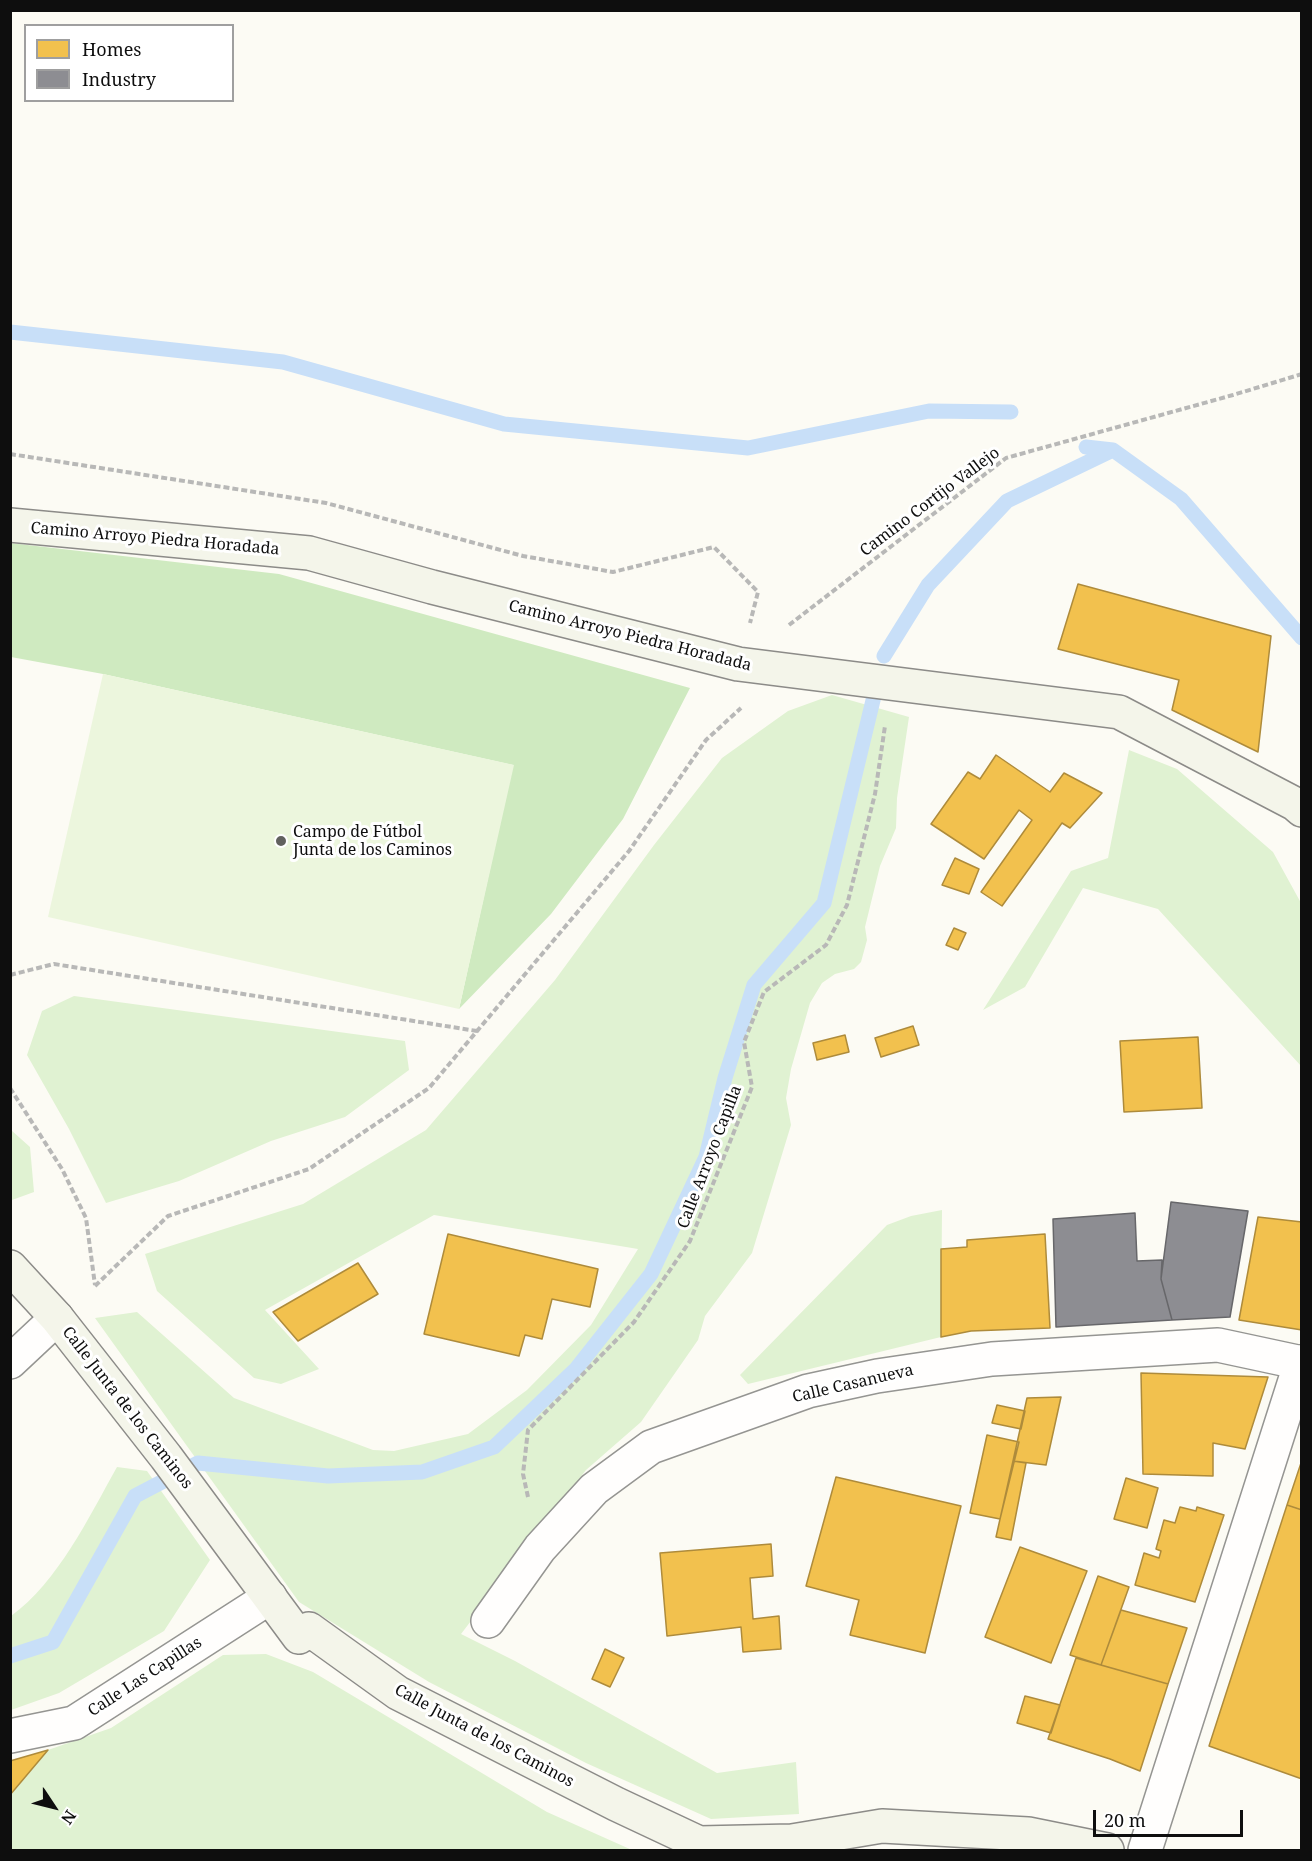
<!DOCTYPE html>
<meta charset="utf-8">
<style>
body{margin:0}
#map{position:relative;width:1312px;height:1861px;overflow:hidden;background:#fcfbf4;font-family:"Noto Serif",serif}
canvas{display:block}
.frame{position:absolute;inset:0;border:12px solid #0e0e0e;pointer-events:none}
.legend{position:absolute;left:24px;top:24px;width:210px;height:78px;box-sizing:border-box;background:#fff;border:2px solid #9f9f9f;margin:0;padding:8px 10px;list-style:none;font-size:18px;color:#0e0e0e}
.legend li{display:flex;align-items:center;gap:12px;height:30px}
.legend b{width:30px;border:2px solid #9f9f9f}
.north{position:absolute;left:24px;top:1777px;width:60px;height:60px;-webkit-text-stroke:4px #fff;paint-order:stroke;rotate:125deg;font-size:16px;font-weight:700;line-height:24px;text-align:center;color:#0e0e0e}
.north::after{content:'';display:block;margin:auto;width:21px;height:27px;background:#0e0e0e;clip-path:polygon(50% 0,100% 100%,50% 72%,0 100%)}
.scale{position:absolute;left:1093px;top:1810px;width:150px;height:27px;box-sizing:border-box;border:3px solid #0e0e0e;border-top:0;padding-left:8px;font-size:18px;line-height:21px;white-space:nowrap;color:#0e0e0e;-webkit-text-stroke:4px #fff;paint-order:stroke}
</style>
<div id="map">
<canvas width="1312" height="1861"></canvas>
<div class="frame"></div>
<ul class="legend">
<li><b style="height:16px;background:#f2c14e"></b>Homes</li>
<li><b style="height:16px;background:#8d8d92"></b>Industry</li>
</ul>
<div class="north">N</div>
<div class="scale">20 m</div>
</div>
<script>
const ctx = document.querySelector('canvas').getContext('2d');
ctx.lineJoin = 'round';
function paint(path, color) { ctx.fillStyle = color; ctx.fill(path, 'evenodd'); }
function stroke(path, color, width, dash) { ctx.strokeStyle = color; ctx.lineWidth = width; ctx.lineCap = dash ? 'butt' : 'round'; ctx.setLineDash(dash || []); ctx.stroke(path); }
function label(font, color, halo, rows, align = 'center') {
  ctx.font = font + ' "Noto Serif",serif'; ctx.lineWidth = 6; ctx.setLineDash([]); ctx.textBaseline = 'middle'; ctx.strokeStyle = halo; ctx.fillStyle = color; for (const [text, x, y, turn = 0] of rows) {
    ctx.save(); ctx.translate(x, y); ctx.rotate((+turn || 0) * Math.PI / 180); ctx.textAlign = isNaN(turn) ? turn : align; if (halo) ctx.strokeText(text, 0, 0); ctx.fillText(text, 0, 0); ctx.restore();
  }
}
paint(new Path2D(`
 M 832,695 L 909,717 L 897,798 L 896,828 L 880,866 L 865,927 L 867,940 L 861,962 L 854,969 L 835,974 L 822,983 L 810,1003 L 791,1069 L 786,1098 L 791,1125 L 752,1253 L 705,1316 L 698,1340 L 641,1422 L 586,1470 L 461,1634 L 515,1661 L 717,1773 L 796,1762 L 799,1814 L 711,1819 L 586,1763 L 429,1682 L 299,1602 L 95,1318 L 137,1312 L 234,1398 L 373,1450 L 394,1451 L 468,1434 L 527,1390 L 591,1325 L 638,1249 L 434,1215 L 265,1310 L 319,1369 L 281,1384 L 254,1378 L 157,1291 L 145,1254 L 303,1204 L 426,1130 L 555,980 L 654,845 L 722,758 L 788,711 Z
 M 1129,750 L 1177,769 L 1273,852 L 1301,903 L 1301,1066 L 1158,909 L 1083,888 L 1025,987 L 983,1010 L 1071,871 L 1108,858 Z
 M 74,996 L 405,1041 L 409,1070 L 345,1117 L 271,1141 L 179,1181 L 106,1203 L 69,1129 L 27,1055 L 42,1011 Z
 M 11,1130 L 30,1147 L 34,1192 L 12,1200 Z
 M 942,1210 L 941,1337 L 748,1384 L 740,1375 L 887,1225 L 911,1216 Z
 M 117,1467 L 147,1471 L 210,1560 L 164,1631 L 59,1693 L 11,1710 L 11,1616 C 58,1582 89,1517 117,1467 Z
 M 266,1654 L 313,1672 L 547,1812 L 632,1850 L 11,1850 L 11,1795 L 48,1750 L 111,1728 L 223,1655 Z`), '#e0f2d2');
paint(new Path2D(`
 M 10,543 L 279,574 L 690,688 L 623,819 L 551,914 L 459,1009 L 513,765 L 103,674 L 11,657 Z`), '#cfeac0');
paint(new Path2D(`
 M 103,674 L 514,765 L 459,1009 L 48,917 Z`), '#ecf6dd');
const homes = new Path2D(`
 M 1078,584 L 1271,636 L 1258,752 L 1172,710 L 1179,680 L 1058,649 Z
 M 996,755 L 1050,792 L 1064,773 L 1102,793 L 1070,828 L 1062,823 L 1002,906 L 981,892 L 1032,820 L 1019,810 L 984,859 L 931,824 L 968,772 L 980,779 Z
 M 955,858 L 979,869 L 969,894 L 942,885 Z
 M 954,928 L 966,933 L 958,950 L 946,945 Z
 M 913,1026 L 919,1045 L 881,1057 L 875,1038 Z
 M 845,1035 L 849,1052 L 817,1060 L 813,1043 Z
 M 1198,1037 L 1202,1108 L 1124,1112 L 1120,1041 Z
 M 1258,1217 L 1302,1222 L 1302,1330 L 1239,1320 Z
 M 448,1234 L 598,1269 L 590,1307 L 552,1299 L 542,1339 L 525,1335 L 519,1356 L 424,1334 Z
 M 1045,1234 L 1050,1328 L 971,1331 L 941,1337 L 941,1249 L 967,1247 L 967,1240 Z
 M 358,1263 L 378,1294 L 298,1341 L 273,1312 Z
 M 1141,1373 L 1268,1377 L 1245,1449 L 1213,1443 L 1213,1476 L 1143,1474 Z
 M 1061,1397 L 1046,1465 L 1013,1461 L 1027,1398 Z
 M 997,1405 L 1025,1411 L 1021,1429 L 992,1423 Z
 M 987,1435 L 1019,1442 L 1000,1519 L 970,1513 Z
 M 1302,1460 L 1302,1510 L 1287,1505 Z
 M 1013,1461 L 1026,1463 L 1011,1540 L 996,1537 Z
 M 836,1477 L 961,1506 L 925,1653 L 850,1635 L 859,1600 L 806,1586 Z
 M 1126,1478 L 1158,1488 L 1147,1528 L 1114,1519 Z
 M 1287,1505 L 1302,1510 L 1302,1779 L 1209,1746 Z
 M 1180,1507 L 1196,1511 L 1197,1507 L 1224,1515 L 1195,1602 L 1135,1585 L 1144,1553 L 1159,1558 L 1161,1551 L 1156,1549 L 1164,1520 L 1175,1523 Z
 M 771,1544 L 773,1576 L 750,1578 L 753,1619 L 779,1616 L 781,1649 L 743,1652 L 741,1627 L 667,1636 L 660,1553 Z
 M 1020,1547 L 1087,1571 L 1051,1663 L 985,1637 Z
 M 1098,1576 L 1129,1587 L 1101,1665 L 1070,1655 Z
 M 1121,1610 L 1187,1628 L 1168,1684 L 1101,1665 Z
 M 605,1649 L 624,1658 L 610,1687 L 592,1679 Z
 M 1076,1658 L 1168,1684 L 1140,1771 L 1110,1759 L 1048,1739 Z
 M 1025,1696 L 1060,1705 L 1051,1733 L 1017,1723 Z
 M 48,1750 L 10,1795 L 10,1761 Z`);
paint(homes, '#f2c14e');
stroke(homes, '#ae8b3b', 1.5);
const industry = new Path2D(`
 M 1171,1202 L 1248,1211 L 1230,1317 L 1172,1320 L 1161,1279 Z
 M 1135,1213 L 1137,1261 L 1162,1260 L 1161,1279 L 1172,1320 L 1056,1327 L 1053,1219 Z`);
paint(industry, '#8d8d92');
stroke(industry, '#67676a', 1.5);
stroke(new Path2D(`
 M 10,332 L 283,362 L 504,424 L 748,448 L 929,411 L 1011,412
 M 1086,447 L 1113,450 L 1181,499 L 1302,638
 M 884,656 L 928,585 L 1007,501 L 1113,450
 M 10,1656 L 53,1642 L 135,1496 L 198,1463 L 328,1476 L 422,1472 L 494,1447 L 576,1369 L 651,1274 L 706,1157 L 725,1078 L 754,985 L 824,903 L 875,692`), '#c8dff8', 15);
const minor = new Path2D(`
 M 10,1362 L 57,1318
 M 488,1621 L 540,1548 L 594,1489 L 651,1447 L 808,1391 L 877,1376 L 992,1359 L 1218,1345 L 1302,1363
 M 10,1736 L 74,1723 L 270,1597
 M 1145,1850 L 1301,1362`);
const secondary = new Path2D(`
 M 10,525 L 309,553 L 432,587 L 738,664 L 1119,712 L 1295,804 L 1302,810
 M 10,1267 L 57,1318 L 166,1457 L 299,1637 L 309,1629 L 398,1693 L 616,1804 L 699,1843 L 792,1841 L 882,1826 L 1028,1834 L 1107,1850`);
stroke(minor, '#959592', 36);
stroke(secondary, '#8c8b88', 36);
stroke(new Path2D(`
 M 10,454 L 326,503 L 523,556 L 613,572 L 714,547 L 758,592 L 750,623
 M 789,625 L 1006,458 L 1233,395 L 1302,374
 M 10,975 L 54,964 L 477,1031
 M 10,1088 L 62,1169 L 86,1218 L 95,1285
 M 95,1286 L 168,1216 L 309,1169 L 429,1088 L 629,851 L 706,740 L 741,708
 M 528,1497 L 523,1474 L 528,1430 L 634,1322 L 690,1241 L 752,1087 L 744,1042 L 764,992 L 826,945 L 847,905 L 875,794 L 885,726`), '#b8b8b7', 4, [6, 3]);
stroke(minor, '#fffefd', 33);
stroke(secondary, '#f4f5ea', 33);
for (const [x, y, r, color] of [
 [281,841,6,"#61615e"]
]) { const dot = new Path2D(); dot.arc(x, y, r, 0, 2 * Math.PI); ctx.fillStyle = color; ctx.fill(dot); stroke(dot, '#fff', 2); }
label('16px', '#0e0e0e', '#fff', [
 ["Camino Cortijo Vallejo",930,502,-37],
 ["Camino Arroyo Piedra Horadada",155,539,5],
 ["Camino Arroyo Piedra Horadada",630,636,14],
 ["Calle Arroyo Capilla",710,1157,-69],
 ["Calle Casanueva",853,1384,-13],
 ["Calle Junta de los Caminos",127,1408,52],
 ["Calle Las Capillas",145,1677,-33],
 ["Calle Junta de los Caminos",484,1736,28]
]);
label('16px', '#0e0e0e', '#fff', [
 ["Campo de Fútbol",293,832],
 ["Junta de los Caminos",293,850]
], 'left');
</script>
